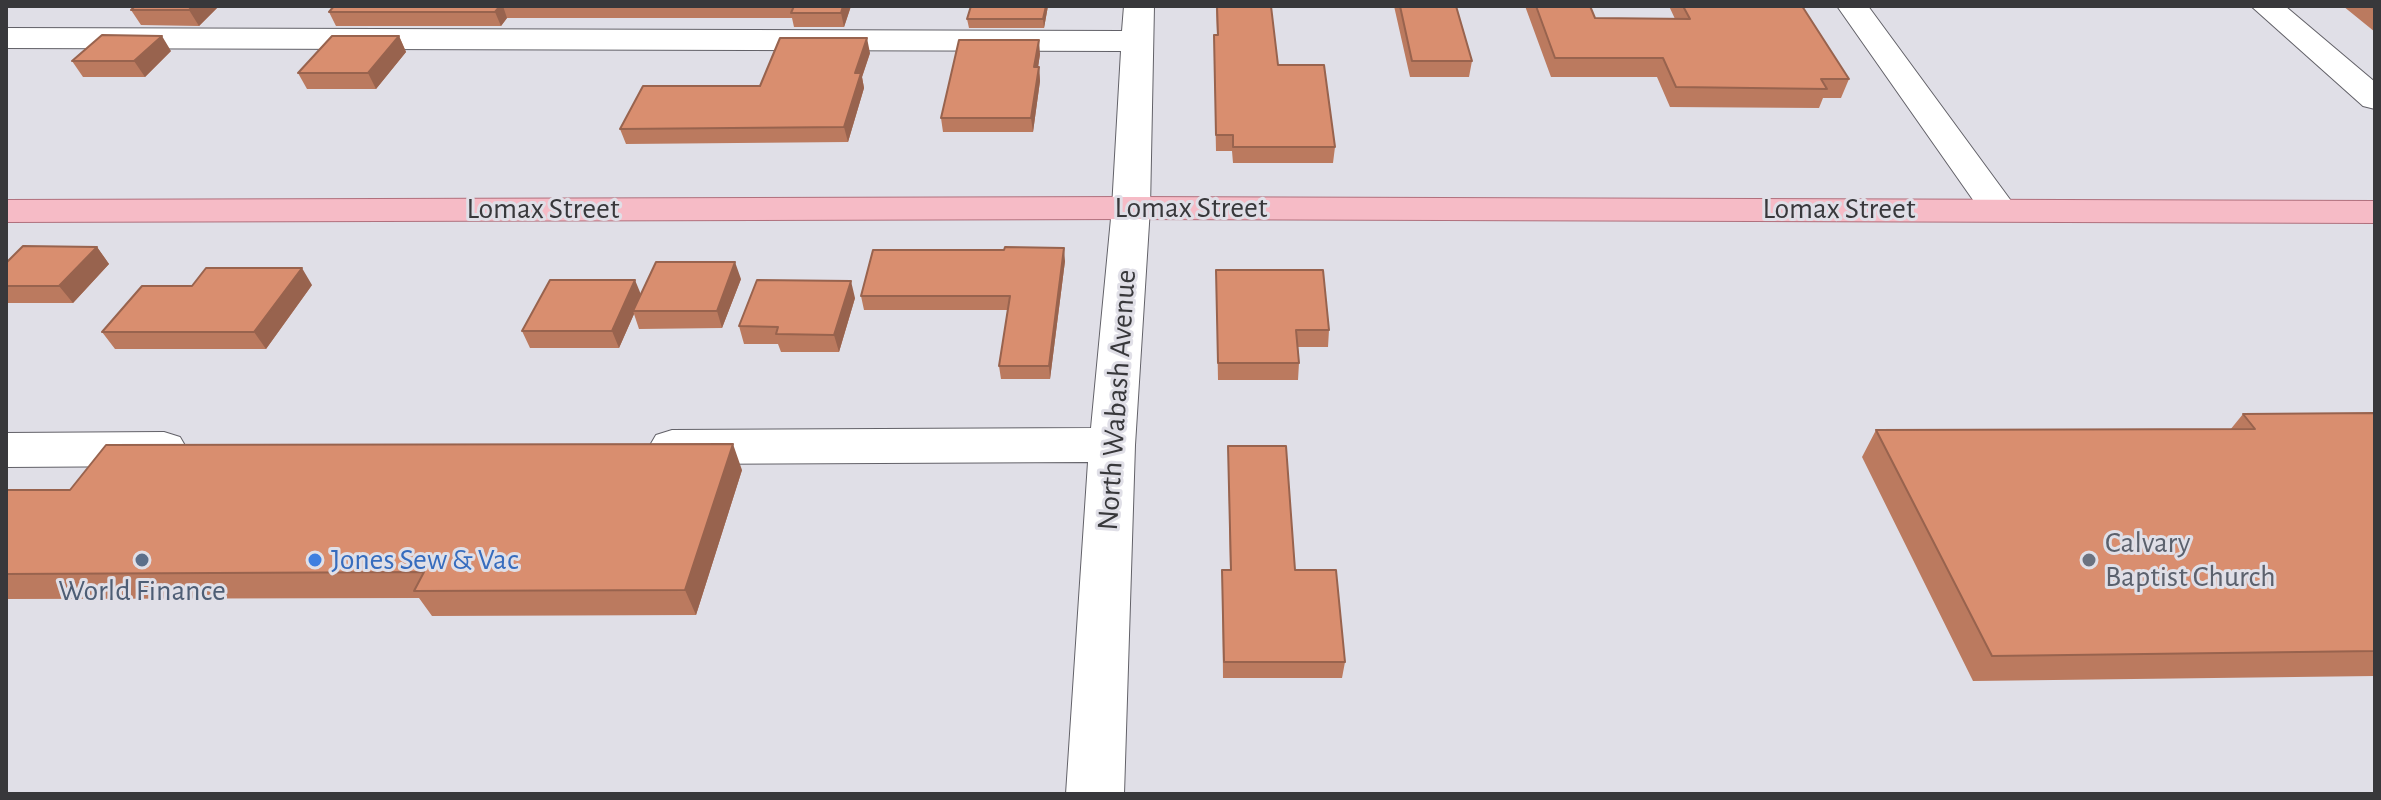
<!DOCTYPE html>
<style>
body{margin:0}
#map{position:relative;width:2381px;height:800px;overflow:hidden;background:#e0dfe7;font-family:"Alegreya Sans",sans-serif}
canvas{display:block}
.frame{position:absolute;inset:0;border:8px solid #38383b;pointer-events:none}
</style>
<div id="map">
<canvas width="2381" height="800"></canvas>
<div class="frame"></div>
</div>
<script>
const ctx = document.querySelector('canvas').getContext('2d');
ctx.lineJoin = 'round';
function stroke(path, color, width, dash) { ctx.strokeStyle = color; ctx.lineWidth = width; ctx.lineCap = dash ? 'butt' : 'round'; ctx.setLineDash(dash || []); ctx.stroke(path); }
function paint(path, color) { ctx.fillStyle = color; ctx.fill(path, 'evenodd'); }
function label(font, color, halo, rows, align = 'center') {
  ctx.font = font + ' "Alegreya Sans",sans-serif'; ctx.lineWidth = 6; ctx.setLineDash([]); ctx.textBaseline = 'middle'; ctx.strokeStyle = halo; ctx.fillStyle = color; for (const [text, x, y, turn = 0] of rows) {
    ctx.save(); ctx.translate(x, y); ctx.rotate((+turn || 0) * Math.PI / 180); ctx.textAlign = isNaN(turn) ? turn : align; if (halo) ctx.strokeText(text, 0, 0); ctx.fillText(text, 0, 0); ctx.restore();
  }
}
const minor = new Path2D(`
 M 1124,6 L 1154,6 L 1150,208 L 1135,445 L 1124,794 L 1066,794 L 1088,462 L 672,464 L 656,459 L 649,447 L 656,435 L 672,430 L 1091,428 L 1112,208 L 1121,51 L 6,48 L 6,28 L 1122,31 Z
 M 1837,6 L 1868,6 L 2017,209 L 2011,217 L 1998,220 L 1985,217 Z
 M 2251,6 L 2285,6 L 2375,82 L 2375,109 L 2363,106 Z
 M 164,432 L 180,437 L 187,449 L 180,461 L 164,466 L 6,467 L 6,433 Z`);
const major = new Path2D(`
 M 1131,197 L 2375,201 L 2375,223 L 1131,219 L 6,222 L 6,200 Z`);
stroke(minor, '#626168', 2);
stroke(major, '#b0707d', 2);
paint(minor, '#fff');
paint(major, '#f6bbc6');
paint(new Path2D(`
 M 219,6 L 199,26 L 141,25 L 131,10 Z
 M 334,6 L 851,6 L 844,27 L 794,27 L 792,18 L 507,18 L 501,26 L 336,26 L 329,12 Z
 M 1048,6 L 1044,28 L 969,28 L 967,19 Z
 M 1216,6 L 1271,6 L 1278,65 L 1335,147 L 1333,163 L 1233,163 L 1232,151 L 1216,151 L 1214,50 L 1217,35 Z
 M 1394,6 L 1456,6 L 1472,61 L 1469,77 L 1410,77 Z
 M 1525,6 L 1590,6 L 1595,18 L 1675,19 L 1669,6 L 1802,6 L 1849,79 L 1841,98 L 1823,98 L 1819,108 L 1670,107 L 1657,77 L 1551,77 Z
 M 2343,6 L 2375,6 L 2375,32 Z
 M 399,36 L 406,52 L 376,89 L 307,89 L 298,73 Z
 M 171,51 L 145,77 L 83,77 L 72,61 Z
 M 870,53 L 862,77 L 864,88 L 848,142 L 626,144 L 620,129 Z
 M 1040,54 L 1038,67 L 1039,67 L 1040,81 L 1033,132 L 943,132 L 941,118 Z
 M 97,247 L 109,264 L 73,303 L 6,303 L 6,263 Z
 M 1065,261 L 1050,379 L 1001,379 L 999,366 L 1008,310 L 864,310 L 861,296 Z
 M 1216,270 L 1329,330 L 1328,347 L 1298,347 L 1299,363 L 1298,380 L 1218,380 Z
 M 741,279 L 722,328 L 639,329 L 634,314 L 619,348 L 530,348 L 522,331 L 641,294 Z
 M 312,285 L 266,349 L 115,349 L 102,332 Z
 M 855,298 L 839,352 L 781,352 L 778,344 L 744,344 L 739,326 Z
 M 2375,413 L 2375,676 L 1973,681 L 1862,457 L 1876,430 L 2230,430 L 2243,414 Z
 M 1228,446 L 1345,662 L 1342,678 L 1223,678 L 1222,570 L 1230,570 Z
 M 742,470 L 696,615 L 432,616 L 419,598 L 7,599 L 6,601 L 6,490 L 70,490 Z`), '#bb7a5f');
paint(new Path2D(`
 M 193,6 L 219,6 L 199,26 L 189,10 Z
 M 500,6 L 503,6 L 507,18 L 501,26 L 495,12 Z
 M 843,6 L 851,6 L 844,27 L 841,13 Z
 M 1046,6 L 1048,6 L 1044,28 L 1043,19 Z
 M 162,36 L 171,51 L 145,77 L 134,61 Z
 M 399,36 L 406,52 L 376,89 L 368,73 Z
 M 867,38 L 870,53 L 862,77 L 864,88 L 848,142 L 844,127 L 855,73 Z
 M 1039,40 L 1040,54 L 1036,81 L 1034,67 Z
 M 1039,67 L 1040,81 L 1033,132 L 1031,118 Z
 M 97,247 L 109,264 L 73,303 L 59,286 Z
 M 1064,248 L 1065,261 L 1050,379 L 1049,366 Z
 M 735,262 L 741,279 L 722,328 L 717,311 Z
 M 302,268 L 312,285 L 266,349 L 254,332 Z
 M 635,280 L 642,297 L 633,311 L 634,314 L 619,348 L 612,331 Z
 M 851,281 L 855,298 L 839,352 L 834,335 Z
 M 733,444 L 742,470 L 696,615 L 685,590 Z`), '#98634e');
const building = new Path2D(`
 M 135,6 L 193,6 L 189,10 L 131,10 Z
 M 334,6 L 500,6 L 495,12 L 329,12 Z
 M 794,6 L 843,6 L 841,13 L 791,13 Z
 M 971,6 L 1046,6 L 1043,19 L 967,19 Z
 M 1217,6 L 1271,6 L 1278,65 L 1324,65 L 1335,147 L 1233,147 L 1233,135 L 1216,135 L 1214,35 L 1218,35 Z
 M 1400,6 L 1456,6 L 1472,61 L 1412,61 Z
 M 1536,6 L 1590,6 L 1595,18 L 1690,19 L 1683,6 L 1802,6 L 1849,79 L 1821,79 L 1827,89 L 1676,87 L 1663,58 L 1555,58 Z
 M 102,35 L 162,36 L 134,61 L 72,61 Z
 M 332,36 L 399,36 L 368,73 L 298,73 Z
 M 780,38 L 867,38 L 855,73 L 861,73 L 844,127 L 620,129 L 643,86 L 760,86 Z
 M 959,40 L 1039,40 L 1034,67 L 1039,67 L 1031,118 L 941,118 Z
 M 23,246 L 97,247 L 59,286 L 6,286 L 6,263 Z
 M 1005,247 L 1064,248 L 1049,366 L 999,366 L 1010,296 L 861,296 L 873,250 L 1004,250 Z
 M 656,262 L 735,262 L 717,311 L 633,311 Z
 M 206,268 L 302,268 L 254,332 L 102,332 L 142,286 L 192,286 Z
 M 1216,270 L 1323,270 L 1329,330 L 1296,330 L 1299,363 L 1218,363 Z
 M 550,280 L 635,280 L 612,331 L 522,331 Z
 M 757,280 L 851,281 L 834,335 L 776,334 L 778,327 L 739,326 Z
 M 2375,413 L 2375,651 L 1992,656 L 1876,430 L 2255,429 L 2243,414 Z
 M 733,444 L 685,590 L 414,591 L 424,572 L 6,574 L 6,490 L 70,490 L 106,445 Z
 M 1228,446 L 1286,446 L 1295,570 L 1336,570 L 1345,662 L 1224,662 L 1222,570 L 1231,570 Z`);
paint(building, '#d98e6f');
stroke(building, '#98634e', 2);
for (const [x, y, r, color] of [
 [142,560,8,"#5c6f8a"],
 [315,560,8,"#3f7fe0"],
 [2089,560,8,"#6b7280"]
]) { const dot = new Path2D(); dot.arc(x, y, r, 0, 2 * Math.PI); ctx.fillStyle = color; ctx.fill(dot); stroke(dot, '#e0dfe7', 3); }
label('30px', '#38383b', '#e0dfe7', [
 ["Lomax Street",1191,208],
 ["Lomax Street",543,209],
 ["Lomax Street",1839,209],
 ["North Wabash Avenue",1117,400,-86]
]);
label('30px', '#5b616d', '#e0dfe7', [
 ["Calvary",2105,543],
 ["Baptist Church",2105,577]
], 'left');
label('30px', '#366cbe', '#e0dfe7', [
 ["Jones Sew & Vac",331,560]
], 'left');
label('30px', '#4e5e75', '#e0dfe7', [
 ["World Finance",142,591]
]);
</script>
